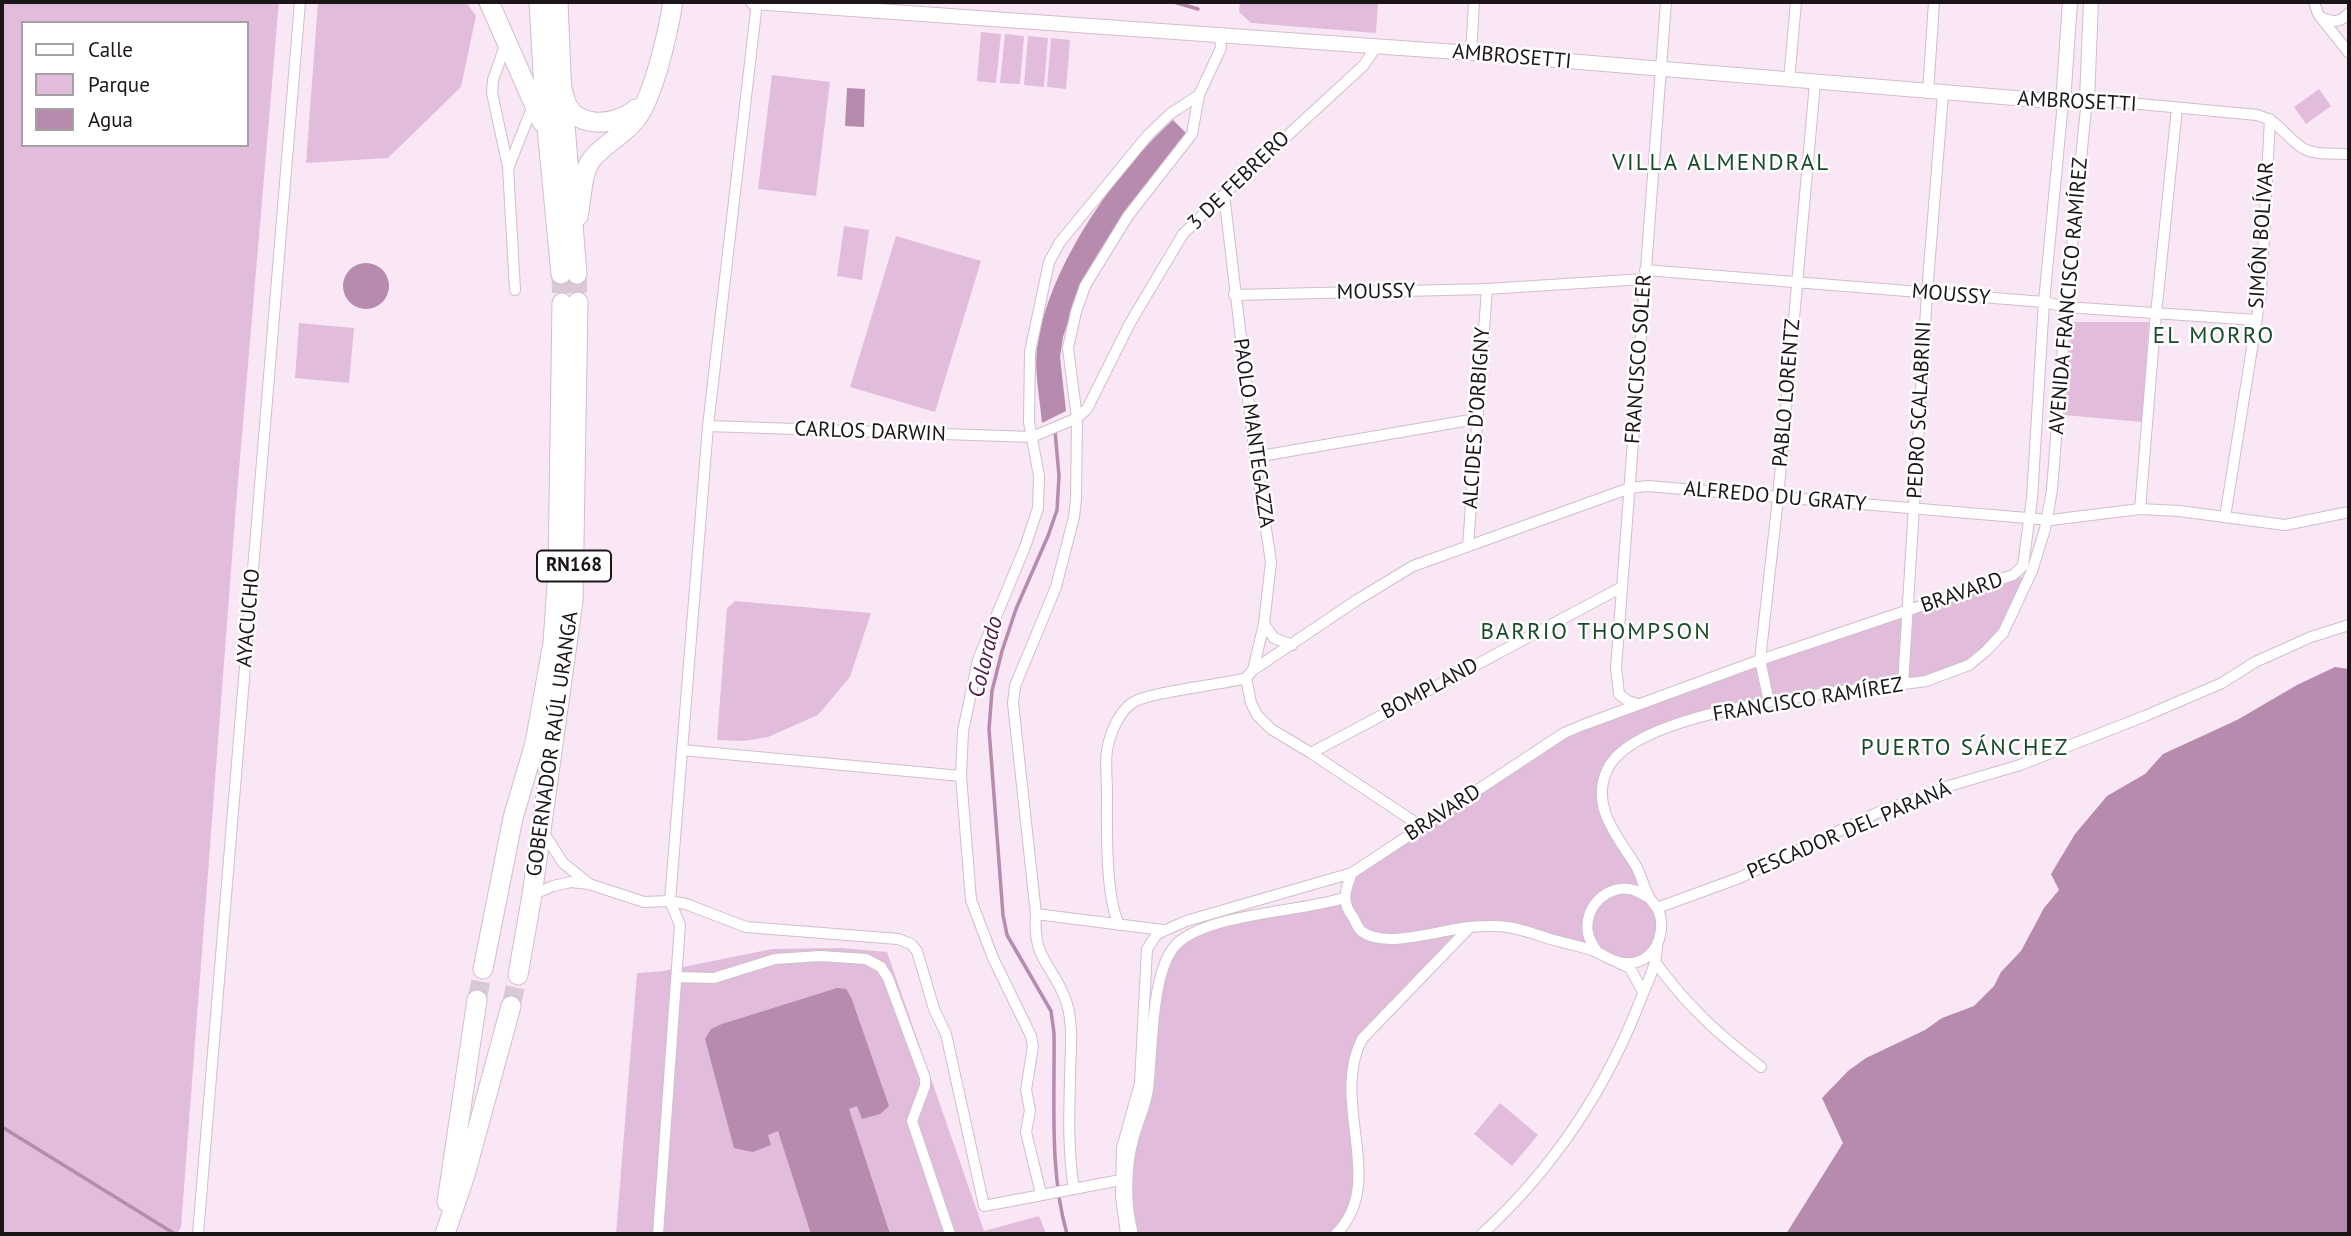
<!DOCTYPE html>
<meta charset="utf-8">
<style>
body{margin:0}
#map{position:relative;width:2351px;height:1236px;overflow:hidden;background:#fae7f6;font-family:"PT Sans",sans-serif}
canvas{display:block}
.frame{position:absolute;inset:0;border:4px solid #1b151a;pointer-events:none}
.legend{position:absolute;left:21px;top:21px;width:228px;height:126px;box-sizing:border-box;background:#fff;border:2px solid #a4a1a3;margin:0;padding:9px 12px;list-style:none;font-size:21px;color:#1b151a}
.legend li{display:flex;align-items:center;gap:14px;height:35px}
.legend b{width:35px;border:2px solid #a4a1a3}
</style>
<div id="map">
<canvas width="2351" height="1236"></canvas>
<div class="frame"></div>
<ul class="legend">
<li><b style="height:9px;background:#fff"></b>Calle</li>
<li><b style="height:19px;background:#e2bddb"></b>Parque</li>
<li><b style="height:19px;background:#b68bae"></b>Agua</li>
</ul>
</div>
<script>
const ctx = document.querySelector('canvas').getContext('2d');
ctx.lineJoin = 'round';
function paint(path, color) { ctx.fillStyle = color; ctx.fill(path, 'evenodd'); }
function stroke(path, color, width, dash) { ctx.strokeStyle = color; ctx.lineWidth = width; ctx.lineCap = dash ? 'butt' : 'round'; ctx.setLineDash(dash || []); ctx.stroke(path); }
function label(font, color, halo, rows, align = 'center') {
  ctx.font = font + ' "PT Sans",sans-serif'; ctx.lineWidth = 5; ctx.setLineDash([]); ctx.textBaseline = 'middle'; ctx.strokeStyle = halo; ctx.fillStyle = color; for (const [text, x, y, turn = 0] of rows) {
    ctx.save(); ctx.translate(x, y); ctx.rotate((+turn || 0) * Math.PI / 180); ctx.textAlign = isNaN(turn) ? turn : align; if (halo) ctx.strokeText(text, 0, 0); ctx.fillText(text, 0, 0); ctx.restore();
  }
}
paint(new Path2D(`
 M 2,2 L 279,2 L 236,505 L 181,1227 L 177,1234 L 2,1234 ZM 23,23 L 247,23 L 247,145 L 23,145 Z
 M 318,2 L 466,2 L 476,16 L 461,87 L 388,158 L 306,163 Z
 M 1240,2 L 1378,2 L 1376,33 L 1251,23 L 1239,12 Z
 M 981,32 L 1001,34 L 996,83 L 977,81 Z
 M 1005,34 L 1024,36 L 1020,84 L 1000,83 Z
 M 1028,36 L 1048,38 L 1044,87 L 1024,85 Z
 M 1051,38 L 1070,40 L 1066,89 L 1047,87 Z
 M 772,75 L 830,82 L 816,196 L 758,189 Z
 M 2319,89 L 2331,106 L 2306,124 L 2294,107 Z
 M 844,226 L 869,230 L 862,280 L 837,276 Z
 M 896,236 L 981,261 L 935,412 L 850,387 Z
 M 2072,322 L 2149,322 L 2142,422 L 2064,415 Z
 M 299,323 L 354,328 L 349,383 L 295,378 Z
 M 2013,575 L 2022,577 L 2025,585 L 2003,633 L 1949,674 L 1723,711 L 1635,744 L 1606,772 L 1605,816 L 1657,908 L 1657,945 L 1629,963 L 1508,927 L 1470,927 L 1353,1056 L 1360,1186 L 1336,1234 L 1133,1234 L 1129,1179 L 1155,1010 L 1168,953 L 1203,929 L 1344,899 L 1352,873 L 1564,733 Z
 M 735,601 L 871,613 L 850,677 L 818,715 L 768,737 L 744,741 L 717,740 L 727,608 Z
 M 841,948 L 887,952 L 984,1231 L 1039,1216 L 1046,1234 L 616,1234 L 637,973 L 663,971 L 772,949 Z
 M 1500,1103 L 1538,1135 L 1512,1166 L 1474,1134 Z`), '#e2bddb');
paint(new Path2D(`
 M 847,88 L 865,89 L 864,127 L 845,126 Z
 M 1173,120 L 1187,134 L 1081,284 L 1063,337 L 1060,357 L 1066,411 L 1042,423 C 1040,399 1034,372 1037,348 C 1048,268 1114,173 1173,120 Z
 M343 286a23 23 0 1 1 46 0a23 23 0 1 1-46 0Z
 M 2335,667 L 2349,669 L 2349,1234 L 1786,1234 L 1843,1143 L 1822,1098 L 1848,1071 L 1866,1058 L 1925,1030 L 1942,1018 L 1974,1006 L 1994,986 L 2001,972 L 2021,951 L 2044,908 L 2059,890 L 2051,874 L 2075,834 L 2107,796 L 2145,774 L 2163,754 L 2237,720 L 2297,685 Z
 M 837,988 L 846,989 L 851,997 L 889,1106 L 880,1114 L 862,1119 L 857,1106 L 849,1109 L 890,1234 L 811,1234 L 778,1131 L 768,1135 L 771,1145 L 753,1152 L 734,1148 L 705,1039 L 711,1029 L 722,1024 Z`), '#b68bae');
stroke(new Path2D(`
 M 1174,2 L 1198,9
 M 1055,431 L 1059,476 L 1057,510 L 1048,536 L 1016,609 L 1002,651 L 992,691 L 989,729 L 1003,915 L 1007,935 L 1051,1011 L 1054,1033 C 1055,1098 1049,1172 1067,1234
 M 2,1127 L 175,1234`), '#b68bae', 3.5);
stroke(new Path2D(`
 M 561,274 L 562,303
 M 577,274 L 578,302
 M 477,1000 L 483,969
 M 511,1006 L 518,975`), '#d9c8d5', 19, [19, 10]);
const minor = new Path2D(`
 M 2314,2 L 2318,14 L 2349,53
 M 2323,18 C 2333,23 2341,22 2349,13
 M 506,43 L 493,80 L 492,93 L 508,167 L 515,290
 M 1471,53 L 1474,2
 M 1789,81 L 1796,2
 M 1928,93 L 1934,2
 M 509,166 L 534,103
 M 1224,194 L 1255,457 L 1271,562 L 1264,624 L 1253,670
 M 1645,270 L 2044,302 L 2066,307 L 2256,320
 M 1234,295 L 1487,289 L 1644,279
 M 708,426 L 1032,437 L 1077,418 L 1087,409 L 1130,323 L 1183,234 L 1224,194 L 1364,65 L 1376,47
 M 1255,457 L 1476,419
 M 2140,509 L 2156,314 L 2177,108
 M 2225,517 L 2261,292 L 2270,119
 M 1468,546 L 1487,289
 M 1264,624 L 1274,638 L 1292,645
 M 1246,678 L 1253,670 L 1357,600 L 1413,566 L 1630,488 L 1648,486 L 2051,520 L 2140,509 L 2179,511 L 2285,525 L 2349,512
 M 1246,678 L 1251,703 L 1257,715 L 1271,729 L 1311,753 L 1422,827
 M 1903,685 L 1927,293 L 1943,94
 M 1769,702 L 1760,660 L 1778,498 L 1815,83
 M 1638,704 L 1628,701 L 1619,694 L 1616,668 L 1666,2
 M 682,750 L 961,776
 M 1311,753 L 1622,587
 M 542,830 L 563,863 L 588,883
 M 1352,873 C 1345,890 1341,902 1353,917 C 1355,921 1358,928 1361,931 C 1386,950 1442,929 1470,927 C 1482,926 1496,925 1507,927 C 1524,929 1542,937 1558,941 C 1571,945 1587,947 1599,953 C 1607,957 1613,962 1623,963 C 1631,964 1641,962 1648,956 C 1661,946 1665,922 1657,908 C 1654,903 1650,900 1648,895 C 1643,885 1641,875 1636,866 C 1618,837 1590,807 1607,770 C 1637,705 1859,691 1926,681 L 1969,665 L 1986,651 L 2003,633 L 2032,571 L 2045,529 L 2052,490 L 2066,307 L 2087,99 L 2257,115 C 2280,122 2283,134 2301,147 C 2313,156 2335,153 2349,154
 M 532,895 L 553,886 L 571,882 L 589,884 L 644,902 L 670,901 L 686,904 L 746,927 L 898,939 L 911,944 L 917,951 L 934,1009 L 946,1034 L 984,1206 L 1126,1179
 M 1657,908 L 1739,878 L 1877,813 L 1949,786 L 2020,765 L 2145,716 L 2222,683 L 2255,662 L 2311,637 L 2349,625
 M 1036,914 L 1163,930
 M 1119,925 C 1105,895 1107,827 1107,793 C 1107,779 1105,764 1107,750 C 1110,734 1118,713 1132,703 C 1148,692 1221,685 1246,678
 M 1598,953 C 1594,947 1589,940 1588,933 C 1583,907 1608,883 1633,890 C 1638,891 1644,895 1649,898
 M 1655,962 C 1689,1008 1717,1033 1761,1067
 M 1619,963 L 1630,968 L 1643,992
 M 677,977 L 714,978 L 775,959 L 820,956 L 866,959 L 881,967 L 888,978 L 925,1078 L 925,1086 L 912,1121 L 950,1234
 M 1074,1189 C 1068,1154 1069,1116 1070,1080 C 1070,1055 1074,1028 1067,1004 C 1055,965 1032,962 1036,914 L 1013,703 L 1015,686 L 1056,587 L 1074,517 L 1076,500 L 1077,418 L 1068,348 L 1076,312 L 1085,286 L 1128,216 L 1192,134 L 1199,95 L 1221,48 L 1220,36
 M 1041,1194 L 1026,1132 L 1030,1110 L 1026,1090 L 1033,1046 L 1031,1036 L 993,958 L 971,900 L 961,776 L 963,731 L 978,660 L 1025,547 L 1038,508 L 1039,476 L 1029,422 L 1030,352 L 1049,262 L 1060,242 L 1148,135 L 1170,114 L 1199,95
 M 1132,1230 C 1125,1204 1126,1166 1133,1140 C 1137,1122 1146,1107 1148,1089 C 1153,1051 1150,964 1180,941 C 1216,913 1299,912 1344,898
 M 198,1234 L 300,2
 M 658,1234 L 680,925 L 670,901 L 708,426 L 757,2
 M 1126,1234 L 1121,1196 L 1122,1148 L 1140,1083 L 1147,949 L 1157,934 L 1186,921 L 1352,873 L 1564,733 L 1583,725 L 1760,660 L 2013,575 L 2023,566 L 2032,498 L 2044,302 L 2063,102
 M 1336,1234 C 1388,1182 1329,1103 1362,1039 L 1470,927
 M 1482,1234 C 1554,1168 1607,1088 1642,996 C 1649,979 1657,964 1657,945`);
const tertiary = new Path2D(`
 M 753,2 L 1471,53 L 2063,102 L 2087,99 L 2091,2
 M 2063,102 L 2070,2`);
const trunk = new Path2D(`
 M 489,2 L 542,122
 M 539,2 L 545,107 L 561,274
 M 558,2 L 561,75 L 577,274
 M 564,95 C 569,129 614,128 636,109
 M 578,216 C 582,199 581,173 592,159 C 604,144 624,135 636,119 C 654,96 668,32 673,2
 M 483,969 L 513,818 L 535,743 L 553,643 L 558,570 L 562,303
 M 518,975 L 532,895 L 573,601 L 578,302
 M 447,1202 L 477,1000
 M 445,1234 L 465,1175 L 511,1006`);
stroke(minor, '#d0becc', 12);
stroke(tertiary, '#d0becc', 16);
stroke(trunk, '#d0becc', 21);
stroke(minor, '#fff', 10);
stroke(tertiary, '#fff', 14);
stroke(trunk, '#fff', 19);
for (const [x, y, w] of [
 [574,566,74]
]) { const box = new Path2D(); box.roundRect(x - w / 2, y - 15.5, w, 31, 5); ctx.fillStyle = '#fff'; ctx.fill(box); stroke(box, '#1b151a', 2); }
label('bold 19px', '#1b151a', null, [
 ["RN168",574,566]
]);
label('21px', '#1b151a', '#fff', [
 ["AMBROSETTI",1512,57,5],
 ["AMBROSETTI",2077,102,3],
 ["3 DE FEBRERO",1239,181,-44],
 ["SIMÓN BOLÍVAR",2262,235,-86],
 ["MOUSSY",1376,292,-1],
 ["MOUSSY",1951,295,5],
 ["AVENIDA FRANCISCO RAMÍREZ",2069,296,-85],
 ["FRANCISCO SOLER",1639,359,-86],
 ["PABLO LORENTZ",1787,393,-85],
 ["PEDRO SCALABRINI",1920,410,-87],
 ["ALCIDES D'ORBIGNY",1477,418,-86],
 ["CARLOS DARWIN",870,432,2],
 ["PAOLO MANTEGAZZA",1253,433,82],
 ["ALFREDO DU GRATY",1775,497,5],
 ["BRAVARD",1962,593,-19],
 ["AYACUCHO",249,618,-85],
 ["BOMPLAND",1430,689,-28],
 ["FRANCISCO RAMÍREZ",1808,700,-9],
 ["GOBERNADOR RAÚL URANGA",553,744,-82],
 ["BRAVARD",1443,813,-33],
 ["PESCADOR DEL PARANÁ",1849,831,-23]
]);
ctx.letterSpacing = '2px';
label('23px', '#174b29', '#fff', [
 ["VILLA ALMENDRAL",1721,163],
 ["EL MORRO",2214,336],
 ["BARRIO THOMPSON",1596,632],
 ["PUERTO SÁNCHEZ",1965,748]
]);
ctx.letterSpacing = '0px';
label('italic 23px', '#501a49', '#fff', [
 ["Colorado",986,657,-76]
]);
</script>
